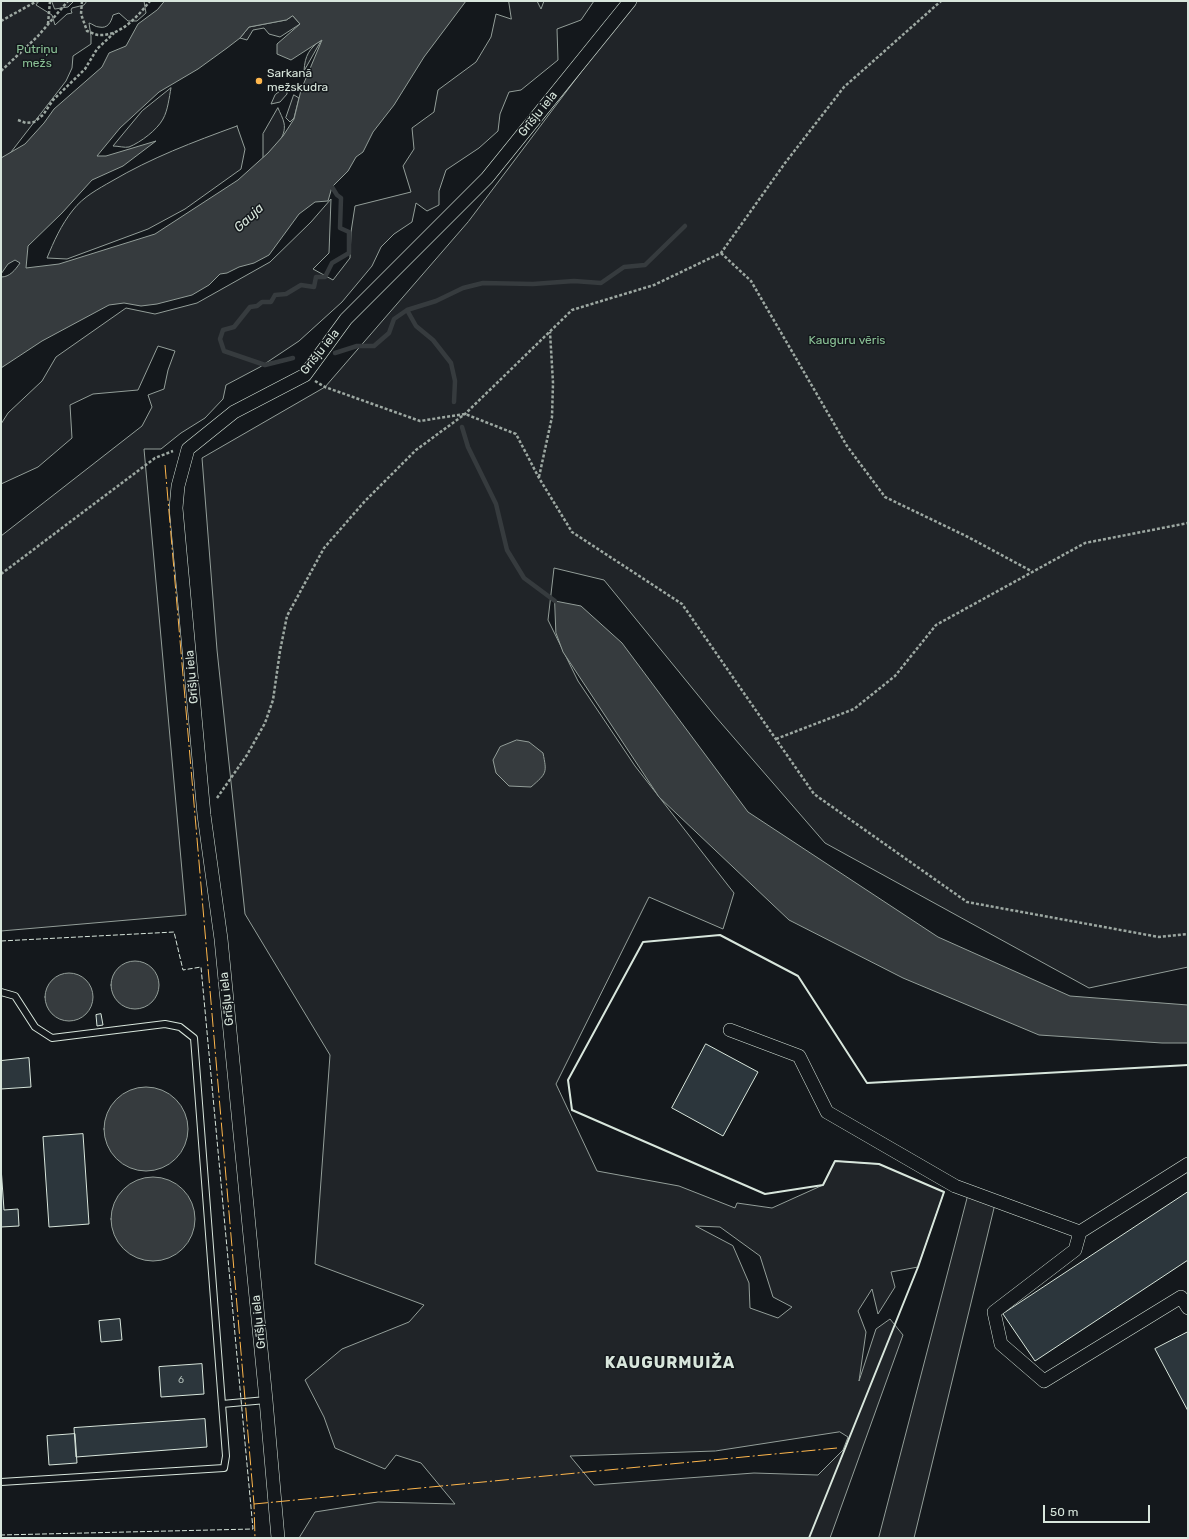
<!DOCTYPE html>
<meta charset="utf-8">
<style>
body{margin:0}
#map{position:relative;width:1189px;height:1539px;overflow:hidden;background:#14181c;font-family:Rubik,sans-serif}
canvas{display:block}
.frame{position:absolute;inset:0;border:2px solid #d8e6dc;pointer-events:none}
.scale{position:absolute;left:1043px;top:1505px;width:107px;height:18px;box-sizing:border-box;border:2px solid #d8e6dc;border-top:0;padding-left:5px;font-size:12px;line-height:14px;white-space:nowrap;color:#d8e6dc;-webkit-text-stroke:3px #14181c;paint-order:stroke}
</style>
<div id="map">
<canvas width="1189" height="1539"></canvas>
<div class="frame"></div>
<div class="scale">50 m</div>
</div>
<script>
const ctx = document.querySelector('canvas').getContext('2d');
ctx.lineJoin = 'round';
function paint(path, color) { ctx.fillStyle = color; ctx.fill(path, 'evenodd'); }
function stroke(path, color, width, dash) { ctx.strokeStyle = color; ctx.lineWidth = width; ctx.lineCap = dash ? 'butt' : 'round'; ctx.setLineDash(dash || []); ctx.stroke(path); }
function label(font, color, halo, rows, align = 'center') {
  ctx.font = font + ' Rubik,sans-serif'; ctx.lineWidth = 3; ctx.setLineDash([]); ctx.textBaseline = 'middle'; ctx.strokeStyle = halo; ctx.fillStyle = color; for (const [text, x, y, turn = 0] of rows) {
    ctx.save(); ctx.translate(x, y); ctx.rotate((+turn || 0) * Math.PI / 180); ctx.textAlign = isNaN(turn) ? turn : align; if (halo) ctx.strokeText(text, 0, 0); ctx.fillText(text, 0, 0); ctx.restore();
  }
}
const green = new Path2D(`
 M 1,1 L 39,1 L 36,5 L 52,15 L 55,25 L 67,14 L 72,13 L 71,10 L 72,8 L 84,5 L 87,1 L 144,1 L 146,13 L 137,21 L 128,21 L 119,13 L 113,15 C 111,22 108,29 99,27 C 95,27 93,24 89,23 L 91,36 L 91,44 L 73,56 L 72,68 L 66,81 L 1,165 Z
 M 52,1 L 74,1 L 68,7 L 55,9 Z
 M 509,1 L 537,1 L 541,9 L 544,1 L 594,1 L 581,20 L 557,29 L 558,60 L 521,90 L 509,92 L 500,114 L 498,131 L 479,148 L 446,170 L 439,191 L 439,205 L 427,211 L 416,203 L 412,222 L 394,234 L 381,247 L 372,266 L 342,302 L 299,341 L 260,367 L 226,385 L 223,399 L 205,418 L 181,433 L 161,449 L 144,449 L 186,915 L 1,931 L 1,536 L 142,426 L 152,407 L 148,395 L 164,389 L 168,370 L 175,351 L 158,346 L 138,390 L 93,394 L 70,405 L 72,438 L 38,467 L 1,484 L 1,424 L 8,413 L 42,381 L 56,357 L 126,308 L 155,314 L 197,303 L 270,262 L 311,222 L 331,199 L 329,253 L 313,269 L 333,280 L 350,258 L 351,232 L 355,206 L 411,192 L 403,166 L 414,149 L 412,128 L 434,112 L 438,90 L 476,62 L 491,37 L 496,14 L 511,19 Z
 M 635,1 L 1188,1 L 1188,967 L 1089,988 L 825,843 L 715,716 L 604,580 L 554,568 L 548,620 L 578,681 L 635,766 L 734,893 L 723,929 L 649,897 L 556,1084 L 597,1171 L 679,1186 L 735,1208 L 737,1203 L 772,1208 L 823,1185 L 835,1161 L 879,1164 L 944,1192 L 918,1267 L 891,1272 L 895,1287 L 878,1314 L 872,1289 L 858,1311 L 866,1332 L 859,1381 L 876,1329 L 890,1319 L 903,1335 L 830,1538 L 299,1538 L 315,1512 L 378,1502 L 455,1504 L 421,1463 L 396,1455 L 385,1469 L 335,1448 L 324,1417 L 305,1380 L 342,1349 L 409,1322 L 424,1305 L 315,1264 L 330,1055 L 245,914 L 217,650 L 202,458 L 325,387 L 468,222 ZM 696,1226 L 720,1227 L 760,1256 L 773,1297 L 792,1307 L 778,1318 L 750,1308 L 749,1283 L 733,1246 ZM 840,1432 L 848,1437 L 843,1450 L 818,1475 L 754,1473 L 594,1485 L 570,1456 L 715,1451 Z
 M 293,16 L 300,24 L 280,37 L 269,34 L 264,28 L 253,30 L 247,40 L 240,38 L 249,27 L 286,20 Z
 M 322,39 L 304,71 C 305,55 309,49 322,39 Z
 M 287,86 L 287,94 L 280,102 L 271,104 L 275,95 Z
 M 171,88 C 169,98 168,110 163,119 C 157,130 141,142 129,147 C 125,148 118,146 113,146 L 142,111 Z
 M 294,95 L 299,98 L 294,118 L 290,122 L 286,118 Z
 M 278,108 C 280,113 283,118 284,123 C 287,137 273,150 263,158 L 263,134 Z
 M 237,126 L 245,149 L 241,169 L 185,209 L 148,229 L 67,259 L 47,258 C 54,241 61,225 73,210 C 83,197 98,189 112,181 C 151,158 193,142 237,126 Z
 M 968,1196 L 995,1204 L 914,1538 L 879,1538 Z`);
paint(green, '#202428');
stroke(green, '#939e99', 1);
const water = new Path2D(`
 M 165,1 L 466,1 L 424,57 L 394,105 L 373,132 L 363,152 L 356,157 L 348,171 L 332,187 L 328,201 L 315,202 L 299,214 L 269,255 L 254,263 L 239,267 L 227,273 L 220,274 L 209,285 L 192,295 L 157,304 L 141,306 L 124,303 L 109,305 L 42,341 L 1,368 L 1,277 C 10,277 15,270 20,263 L 15,260 L 8,264 L 1,274 L 1,158 L 25,144 L 44,123 L 54,109 L 102,67 L 109,53 L 126,46 L 138,24 L 157,10 ZM 293,16 L 300,24 L 277,44 L 277,54 L 291,60 L 322,40 L 301,90 L 294,119 L 283,136 L 268,153 L 238,180 L 155,234 L 59,264 L 26,268 L 28,246 L 62,213 L 92,180 L 123,166 L 156,141 L 106,156 L 97,156 L 120,128 L 159,92 L 198,69 L 227,48 L 240,38 L 249,27 L 286,20 Z
 M 555,601 L 581,606 L 622,643 L 748,812 L 938,937 L 1070,996 L 1188,1005 L 1188,1043 L 1162,1043 L 1039,1035 L 903,978 L 789,920 L 659,797 L 563,652 L 556,633 Z
 M 517,740 L 529,742 L 543,753 C 547,773 547,773 531,787 L 509,786 L 496,773 L 493,760 L 500,747 Z
 M111 985a24 24 0 1 1 48 0a24 24 0 1 1-48 0Z
 M45 997a24 24 0 1 1 48 0a24 24 0 1 1-48 0Z
 M104 1129a42 42 0 1 1 84 0a42 42 0 1 1-84 0Z
 M111 1219a42 42 0 1 1 84 0a42 42 0 1 1-84 0Z`);
paint(water, '#363b3e');
stroke(water, '#939e99', 1);
stroke(new Path2D(`
 M 407,310 L 416,326 L 433,340 L 451,363 L 455,381 L 454,402
 M 335,353 L 357,346 L 374,346 L 389,333 L 394,319 L 407,310 L 436,301 L 463,288 L 483,283 L 533,284 L 574,281 L 601,283 L 624,267 L 645,265 L 685,226
 M 293,358 L 265,365 L 224,351 L 220,339 L 223,330 L 234,327 L 250,307 L 257,306 L 262,302 L 271,302 L 275,295 L 286,294 L 301,285 L 314,287 L 316,277 L 325,277 L 332,263 L 349,253 L 349,232 L 340,228 L 341,198 L 337,195 L 332,187
 M 462,427 L 468,447 L 496,504 L 507,550 L 524,578 L 555,601`), '#363b3e', 4.5);
const building = new Path2D(`
 M 101,1014 L 103,1025 L 97,1026 L 96,1015 Z
 M 706,1044 L 758,1072 L 723,1136 L 672,1108 Z
 M 29,1058 L 31,1087 L 1,1089 L 1,1061 Z
 M 83,1134 L 89,1224 L 49,1227 L 43,1137 Z
 M 1,1167 L 4,1210 L 18,1209 L 19,1226 L 1,1227 Z
 M 1188,1192 L 1188,1260 L 1035,1361 L 1003,1314 Z
 M 120,1319 L 122,1340 L 101,1342 L 99,1321 Z
 M 1188,1332 L 1188,1411 L 1155,1349 Z
 M 202,1364 L 204,1394 L 161,1397 L 159,1367 Z
 M 205,1419 L 207,1447 L 76,1457 L 74,1428 Z
 M 75,1434 L 77,1463 L 49,1465 L 47,1436 Z`);
paint(building, '#2c363c');
stroke(building, '#d8e6dc', 1);
const lane = new Path2D(`
 M 1,992 L 15,996 L 35,1027 L 52,1038 L 165,1024 L 180,1027 L 194,1038 L 222,1404 L 266,1400
 M 1,1482 L 224,1468 L 226,1456 L 222,1404`);
const street = new Path2D(`
 M 730,1030 L 799,1056 L 827,1112 L 955,1186 L 1080,1232 L 1188,1164
 M 1080,1232 L 1075,1250 L 994,1312 L 1001,1344 L 1044,1381 L 1181,1297 L 1188,1308
 M 278,1538 L 266,1400 L 221,939 L 204,815 L 176,508 L 178,486 L 188,449 L 234,412 L 305,375 L 346,319 L 487,178 L 630,1`);
stroke(lane, '#d8e6dc', 8);
stroke(street, '#d8e6dc', 14);
stroke(new Path2D(`
 M 82,1 L 81,14 L 87,31 C 91,32 95,35 99,35 C 121,36 138,16 150,1
 M 1,21 L 37,1
 M 48,24 L 50,1
 M 1,71 L 38,36 L 68,1
 M 18,120 L 26,123 L 34,122 L 43,115 L 53,100 L 85,69 L 97,49 L 114,33
 M 721,253 L 751,281 L 847,446 L 885,497 L 968,537 L 1033,572
 M 315,381 L 325,387 L 420,421 L 465,414 L 516,434 L 539,478 L 572,532 L 682,604 L 814,794 L 967,902 L 1159,937 L 1188,934
 M 539,477 L 552,417 L 553,383 L 550,332
 M 1,574 L 155,458 L 173,451
 M 776,739 L 854,709 L 895,676 L 936,625 L 1085,543 L 1188,523
 M 217,798 L 247,755 L 265,723 L 273,700 L 280,651 L 287,616 L 324,548 L 365,501 L 416,450 L 465,414 L 572,310 L 654,285 L 721,253 L 785,163 L 844,87 L 941,1`), '#9da8a2', 2.5, [3, 2]);
stroke(lane, '#14181c', 6);
stroke(street, '#14181c', 13);
stroke(new Path2D(`
 M 1,941 L 174,932 L 183,970 L 201,967 L 253,1529 L 1,1535`), '#d8e6dc', 1, [5, 2]);
stroke(new Path2D(`
 M 809,1538 L 918,1267 L 944,1192 L 879,1164 L 835,1161 L 823,1185 L 765,1194 L 572,1110 L 568,1080 L 643,942 L 720,935 L 798,976 L 867,1083 L 1188,1065`), '#d8e6dc', 2);
stroke(new Path2D(`
 M 165,465 L 254,1504 L 255,1538
 M 254,1504 L 837,1448`), '#ffb74d', 1, [14, 3, 2, 3]);
for (const [x, y, r, color] of [
 [259,81,4,"#ffb74d"]
]) { const dot = new Path2D(); dot.arc(x, y, r, 0, 2 * Math.PI); ctx.fillStyle = color; ctx.fill(dot); stroke(dot, '#14181c', 1.5); }
label('10px', '#adbab4', null, [
 ["6",181,1380]
]);
label('12px', '#8ac095', '#14181c', [
 ["Putriņu",37,50],
 ["mežs",37,64],
 ["Kauguru vēris",847,341]
]);
label('12px', '#d8e6dc', '#14181c', [
 ["Sarkanā",267,74],
 ["mežskudra",267,88]
], 'left');
label('12px', '#d8e6dc', '#14181c', [
 ["Grīšļu iela",538,114,-51],
 ["Grīšļu iela",320,352,-51],
 ["Grīšļu iela",192,677,-95],
 ["Grīšļu iela",227,999,-96],
 ["Grīšļu iela",259,1322,-96]
]);
label('italic 13px', '#d8e6dc', '#14181c', [
 ["Gauja",249,218,-43]
]);
ctx.letterSpacing = '1px';
label('bold 16px', '#d8e6dc', '#14181c', [
 ["KAUGURMUIŽA",670,1363]
]);
ctx.letterSpacing = '0px';
</script>
